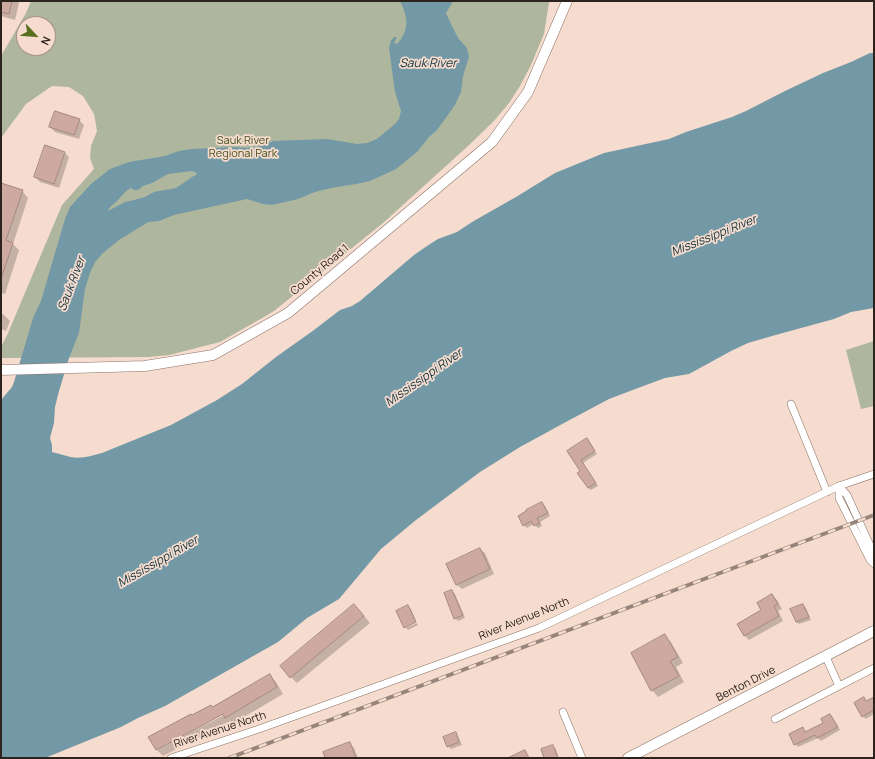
<!DOCTYPE html>
<style>
body{margin:0}
#map{position:relative;width:875px;height:759px;overflow:hidden;background:#f6dcce;font-family:Manrope,sans-serif}
canvas{display:block}
.frame{position:absolute;inset:0;border:2px solid #2c231d;pointer-events:none}
.north{position:absolute;left:16px;top:16px;width:40px;height:40px;box-sizing:border-box;background:#f6dcce;border:1px solid #a59287;border-radius:50%;rotate:116deg;font-size:11px;font-weight:700;line-height:16px;text-align:center;color:#2c231d}
.north::after{content:'';display:block;margin:auto;width:14px;height:18px;background:#596f20;clip-path:polygon(50% 0,100% 100%,50% 72%,0 100%)}
</style>
<div id="map">
<canvas width="875" height="759"></canvas>
<div class="frame"></div>
<div class="north">N</div>
</div>
<script>
const ctx = document.querySelector('canvas').getContext('2d');
ctx.lineJoin = 'round';
function paint(path, color) { ctx.fillStyle = color; ctx.fill(path, 'evenodd'); }
function stroke(path, color, width, dash) { ctx.strokeStyle = color; ctx.lineWidth = width; ctx.lineCap = dash ? 'butt' : 'round'; ctx.setLineDash(dash || []); ctx.stroke(path); }
function label(font, color, halo, rows, align = 'center') {
  ctx.font = font + ' Manrope,sans-serif'; ctx.lineWidth = 3.5; ctx.setLineDash([]); ctx.textBaseline = 'middle'; ctx.strokeStyle = halo; ctx.fillStyle = color; for (const [text, x, y, turn = 0] of rows) {
    ctx.save(); ctx.translate(x, y); ctx.rotate((+turn || 0) * Math.PI / 180); ctx.textAlign = isNaN(turn) ? turn : align; if (halo) ctx.strokeText(text, 0, 0); ctx.fillText(text, 0, 0); ctx.restore();
  }
}
paint(new Path2D(`
 M 31,1 L 549,1 L 549,3 L 544,34 L 531,65 L 520,86 L 509,103 L 494,121 L 468,146 L 383,223 L 274,311 L 257,321 L 220,342 L 169,355 L 149,357 L 1,358 L 1,347 L 8,333 L 62,205 L 94,169 L 90,158 L 91,146 L 97,131 L 94,114 L 83,96 L 69,87 L 52,86 L 26,104 L 1,138 L 1,56 L 26,13 ZM 24,24 L 48,24 L 48,48 L 24,48 Z
 M 874,341 L 874,406 L 861,409 L 846,350 Z`), '#aeb69e');
paint(new Path2D(`
 M 400,1 L 453,1 L 446,13 L 450,22 L 458,38 L 467,48 L 469,57 L 463,76 L 461,92 L 455,105 L 437,130 L 429,137 L 417,152 L 396,169 L 370,181 L 356,184 L 331,188 L 315,192 L 298,199 L 272,205 L 263,204 L 247,199 L 174,215 L 159,221 L 148,222 L 119,240 L 103,253 L 95,262 L 90,273 L 85,289 L 79,333 L 69,358 L 59,391 L 55,407 L 54,423 L 50,438 L 52,445 L 52,452 C 57,453 62,455 67,456 C 78,460 91,456 102,453 L 171,425 L 217,400 L 242,384 L 276,357 L 314,330 L 340,310 L 352,306 L 360,301 L 414,255 L 427,246 L 438,239 L 457,232 L 472,222 L 516,197 L 555,173 L 604,153 L 669,139 L 686,132 L 732,117 L 746,111 L 785,91 L 823,73 L 851,62 L 870,53 L 874,53 L 874,308 L 851,312 L 834,319 L 772,336 L 748,343 L 731,351 L 689,374 L 665,378 L 638,388 L 609,399 L 564,423 L 520,447 L 480,472 L 416,520 L 381,549 L 339,599 L 307,618 L 278,642 L 165,706 L 138,718 L 121,727 L 45,758 L 1,758 L 1,400 L 12,387 L 14,382 L 33,318 L 41,301 L 65,219 L 70,207 L 91,184 L 110,169 L 129,162 L 165,156 L 179,151 L 192,149 L 235,147 L 245,148 L 257,147 L 264,145 L 273,141 L 327,139 L 357,144 L 367,143 L 377,139 L 395,124 L 399,119 L 401,111 L 395,92 L 389,48 L 391,41 L 394,37 L 397,37 L 394,43 L 397,44 C 410,30 408,17 400,1 ZM 192,171 L 197,173 L 196,175 L 192,177 L 176,188 L 154,192 L 145,197 L 134,200 L 125,202 L 108,211 C 110,206 113,205 117,201 C 122,196 125,191 131,188 L 134,190 L 138,190 L 143,186 L 152,183 L 168,174 Z`), '#7399a6');
paint(new Path2D(`
 M 1,1 L 18,1 L 19,3 L 15,20 L 1,16 Z
 M 79,120 L 84,125 L 79,139 L 55,132 L 50,127 Z
 M 64,152 L 69,157 L 59,188 L 40,182 L 35,177 Z
 M 1,184 L 22,191 L 28,198 L 13,244 L 19,250 L 5,294 L 1,293 Z
 M 1,314 L 3,314 L 10,321 L 6,331 L 1,329 Z
 M 587,439 L 597,454 L 583,463 L 598,486 L 591,490 L 588,488 L 581,471 L 568,452 Z
 M 542,503 L 545,506 L 550,516 L 540,522 L 542,526 L 538,528 L 534,524 L 527,528 L 524,525 Z
 M 480,549 L 485,553 L 494,574 L 462,589 L 457,585 L 448,565 Z
 M 452,591 L 455,594 L 465,618 L 458,621 L 455,618 Z
 M 772,595 L 777,600 L 782,609 L 778,611 L 783,621 L 749,640 L 744,635 L 763,611 Z
 M 803,605 L 806,608 L 811,620 L 799,624 L 796,622 Z
 M 408,606 L 411,609 L 416,621 L 405,626 Z
 M 361,612 L 370,623 L 297,683 L 291,677 Z
 M 417,623 L 418,625 L 408,630 L 406,628 Z
 M 665,636 L 671,642 L 683,663 L 676,667 L 684,682 L 658,697 L 652,690 Z
 M 269,675 L 276,682 L 283,694 L 232,724 L 230,721 L 163,756 L 157,750 L 228,713 L 193,716 L 213,708 Z
 M 864,698 L 867,701 L 874,698 L 874,714 L 866,719 L 863,716 Z
 M 830,715 L 833,718 L 840,730 L 821,741 L 818,738 L 798,747 L 795,744 L 803,728 L 806,733 L 824,723 Z
 M 455,733 L 458,736 L 462,745 L 451,749 L 448,746 Z
 M 349,743 L 354,748 L 358,758 L 326,758 Z
 M 553,746 L 556,749 L 559,758 L 546,758 Z`), '#0003');
const building = new Path2D(`
 M 1,1 L 12,1 L 9,14 L 1,12 Z
 M 55,111 L 80,119 L 74,135 L 49,127 Z
 M 45,145 L 65,152 L 54,184 L 34,177 Z
 M 1,183 L 23,190 L 6,240 L 13,243 L 2,276 L 1,276 Z
 M 587,438 L 595,451 L 581,460 L 596,483 L 588,488 L 577,473 L 580,471 L 567,451 Z
 M 542,502 L 548,513 L 537,518 L 540,523 L 534,526 L 531,521 L 523,526 L 518,516 L 526,511 L 526,510 Z
 M 480,548 L 490,569 L 456,585 L 446,564 Z
 M 452,590 L 463,615 L 454,619 L 444,593 Z
 M 772,594 L 778,604 L 774,606 L 779,616 L 744,636 L 737,624 L 761,610 L 757,603 Z
 M 354,604 L 364,616 L 290,678 L 280,666 Z
 M 803,604 L 809,617 L 796,622 L 790,609 Z
 M 408,605 L 416,622 L 404,628 L 396,611 Z
 M 665,634 L 678,657 L 670,661 L 679,676 L 651,691 L 631,653 Z
 M 270,674 L 277,687 L 225,718 L 223,714 L 192,731 L 156,750 L 148,737 L 191,714 L 192,715 L 211,705 L 212,707 Z
 M 864,697 L 866,701 L 874,697 L 874,710 L 862,717 L 854,703 Z
 M 830,714 L 838,727 L 817,738 L 815,735 L 794,745 L 789,734 L 803,727 L 805,732 L 823,723 L 821,719 Z
 M 456,732 L 459,742 L 447,747 L 443,737 Z
 M 350,742 L 356,758 L 325,758 L 323,752 Z
 M 553,745 L 558,758 L 544,758 L 541,749 Z
 M 525,750 L 529,758 L 508,758 Z`);
paint(building, '#cea99f');
stroke(building, '#a48981', 1);
const street = new Path2D(`
 M 791,404 L 827,492
 M 839,486 L 839,498 L 870,560 L 874,564
 M 839,486 L 847,495 L 874,554
 M 826,657 L 839,686
 M 563,712 L 582,758
 M 775,719 L 874,668
 M 171,758 L 259,729 L 539,628 L 839,486 L 874,474`);
const secondary = new Path2D(`
 M 1,370 L 145,366 L 213,355 L 288,313 L 492,142 L 528,92 L 567,1
 M 628,758 L 874,631`);
stroke(street, '#8a7367', 8);
stroke(secondary, '#8a7367', 11);
stroke(street, '#fff', 7);
stroke(secondary, '#fff', 10);
const rail = new Path2D(`
 M 229,758 L 874,515`);
stroke(rail, '#97857b', 4);
stroke(rail, '#f6dcce', 2.5, [8]);
label('11px', '#44511e', '#f6dcce', [
 ["Sauk River",243,141],
 ["Regional Park",243,154]
]);
label('11px', '#2c231d', '#f6dcce', [
 ["County Road 1",320,270,-40],
 ["River Avenue North",524,619,-22],
 ["Benton Drive",746,684,-27],
 ["River Avenue North",220,730,-18]
]);
label('italic 12px', '#0c323d', '#f6dcce', [
 ["Sauk River",428,64],
 ["Mississippi River",714,236,-22],
 ["Sauk River",72,284,-69],
 ["Mississippi River",424,378,-35],
 ["Mississippi River",158,562,-30]
]);
</script>
